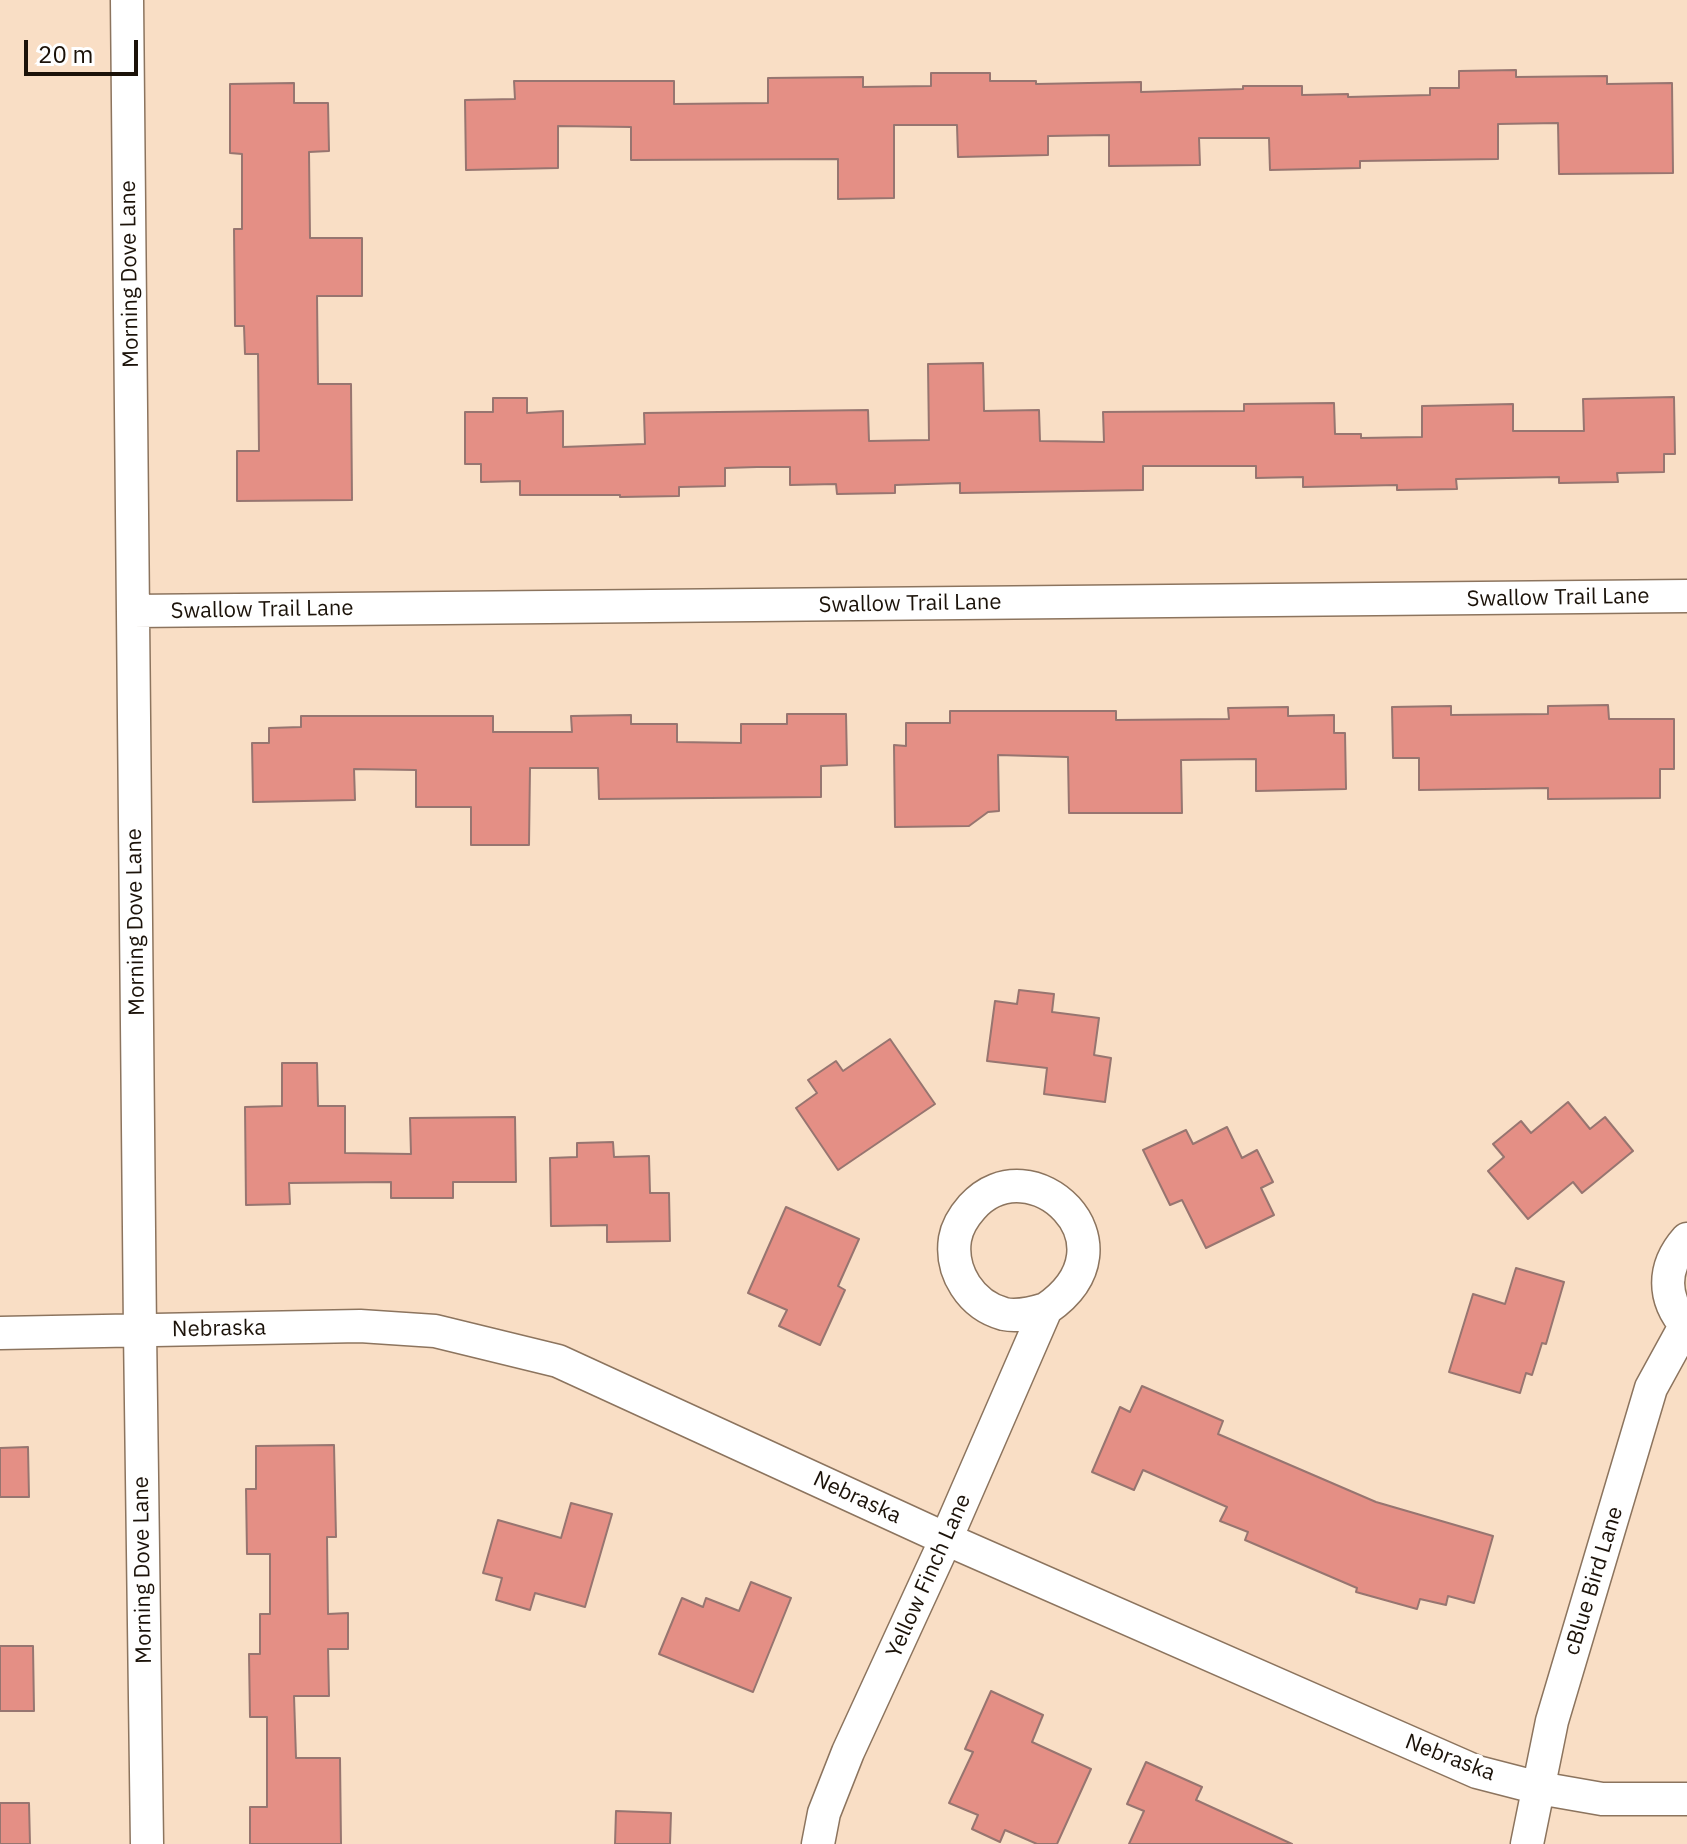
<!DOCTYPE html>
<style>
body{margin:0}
#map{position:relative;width:1687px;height:1844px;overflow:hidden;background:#f9dec5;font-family:"IBM Plex Sans",sans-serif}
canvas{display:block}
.scale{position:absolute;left:24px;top:40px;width:114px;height:36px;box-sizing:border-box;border:4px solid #1b1209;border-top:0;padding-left:10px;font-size:24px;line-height:28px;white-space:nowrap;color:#1b1209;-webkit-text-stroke:6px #fff;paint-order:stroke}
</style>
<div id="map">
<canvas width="1687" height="1844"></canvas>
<div class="scale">20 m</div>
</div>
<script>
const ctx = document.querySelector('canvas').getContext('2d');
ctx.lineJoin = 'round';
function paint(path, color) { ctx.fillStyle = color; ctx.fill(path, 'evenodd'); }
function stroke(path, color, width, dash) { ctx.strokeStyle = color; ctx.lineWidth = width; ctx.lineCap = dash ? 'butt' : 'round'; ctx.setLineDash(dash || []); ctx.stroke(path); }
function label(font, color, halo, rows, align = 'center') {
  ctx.font = font + ' "IBM Plex Sans",sans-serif'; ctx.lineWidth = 8; ctx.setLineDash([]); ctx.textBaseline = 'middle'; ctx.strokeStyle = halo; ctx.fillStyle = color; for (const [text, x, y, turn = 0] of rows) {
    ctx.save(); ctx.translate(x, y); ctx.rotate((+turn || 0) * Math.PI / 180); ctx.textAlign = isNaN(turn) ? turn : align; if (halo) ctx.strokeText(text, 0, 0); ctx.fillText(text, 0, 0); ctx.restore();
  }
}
const building = new Path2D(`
 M 1516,70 L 1516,77 L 1607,76 L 1607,84 L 1672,83 L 1673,173 L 1559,174 L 1558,123 L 1498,124 L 1498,159 L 1360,161 L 1360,168 L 1270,170 L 1269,138 L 1199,138 L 1200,165 L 1109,166 L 1109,135 L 1048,136 L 1048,155 L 958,157 L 957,125 L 894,125 L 894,198 L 838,199 L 838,159 L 631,160 L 631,127 L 558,126 L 558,168 L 466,170 L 465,100 L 515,99 L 514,81 L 674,81 L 674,104 L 768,103 L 768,78 L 863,77 L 863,87 L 931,86 L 931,73 L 990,73 L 990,81 L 1036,81 L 1036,84 L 1141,82 L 1141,92 L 1243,89 L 1243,86 L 1302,86 L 1302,95 L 1348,94 L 1348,97 L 1430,95 L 1430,88 L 1459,88 L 1459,71 Z
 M 294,83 L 294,103 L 328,103 L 329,151 L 309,152 L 310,238 L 362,238 L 362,296 L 317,296 L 318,384 L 351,384 L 352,500 L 237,501 L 237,451 L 259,451 L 258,354 L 245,354 L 244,326 L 235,326 L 234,229 L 242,229 L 242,154 L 230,153 L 230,84 Z
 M 983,363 L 984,411 L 1039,410 L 1040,441 L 1104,442 L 1103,412 L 1244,411 L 1244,404 L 1334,403 L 1335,434 L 1361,434 L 1361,438 L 1422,437 L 1422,406 L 1513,404 L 1513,431 L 1584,431 L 1583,399 L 1674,397 L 1675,454 L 1664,454 L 1664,472 L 1617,473 L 1618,482 L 1559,483 L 1559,477 L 1456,479 L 1457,489 L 1397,490 L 1397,485 L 1303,487 L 1303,477 L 1256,478 L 1256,466 L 1143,466 L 1143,490 L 960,493 L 960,483 L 895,485 L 895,493 L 837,494 L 836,484 L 790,485 L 790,467 L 757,467 L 725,468 L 725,486 L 679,487 L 679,496 L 620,497 L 620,495 L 520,495 L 520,481 L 481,482 L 481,464 L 465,464 L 465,412 L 493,412 L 493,398 L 527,398 L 527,413 L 563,411 L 563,447 L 645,444 L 644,413 L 868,410 L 869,441 L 929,440 L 928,364 Z
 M 1608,705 L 1609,719 L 1674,719 L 1674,769 L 1660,769 L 1660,798 L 1548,799 L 1548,788 L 1419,790 L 1419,758 L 1393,758 L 1392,707 L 1451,706 L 1451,715 L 1548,714 L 1548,706 Z
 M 1288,707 L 1288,716 L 1334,715 L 1334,733 L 1345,733 L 1346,789 L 1256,791 L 1256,759 L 1181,760 L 1182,813 L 1069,813 L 1068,757 L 998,755 L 999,811 L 988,812 L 969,826 L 895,827 L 894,745 L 906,746 L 906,723 L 950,723 L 950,711 L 1116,711 L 1116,720 L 1229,719 L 1228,708 Z
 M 787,714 L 846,714 L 847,765 L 821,766 L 821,797 L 599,799 L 598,768 L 530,768 L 529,845 L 471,845 L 471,807 L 416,807 L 416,770 L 354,769 L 355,800 L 253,802 L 252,743 L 269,743 L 269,728 L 301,727 L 301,716 L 493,716 L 493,732 L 572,732 L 571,716 L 631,715 L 631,724 L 677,724 L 677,742 L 741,743 L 741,724 L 787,724 Z
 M 1019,990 L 1054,994 L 1052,1012 L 1099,1018 L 1094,1055 L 1111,1058 L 1105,1102 L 1044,1094 L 1047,1068 L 987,1061 L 995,1001 L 1017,1004 Z
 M 890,1039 L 935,1104 L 838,1170 L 796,1108 L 817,1093 L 808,1080 L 836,1061 L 843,1071 Z
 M 282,1063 L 317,1063 L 318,1106 L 345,1106 L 345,1153 L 411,1154 L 410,1118 L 515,1117 L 516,1182 L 453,1182 L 453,1198 L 391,1198 L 391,1182 L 289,1183 L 290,1204 L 246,1205 L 245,1107 L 282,1106 Z
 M 1568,1102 L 1590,1129 L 1605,1117 L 1633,1151 L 1582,1193 L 1573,1182 L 1528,1219 L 1488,1171 L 1504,1157 L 1493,1144 L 1521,1121 L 1531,1133 Z
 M 1227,1127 L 1242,1158 L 1257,1150 L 1273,1182 L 1261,1188 L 1274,1215 L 1206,1248 L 1182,1200 L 1170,1205 L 1143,1150 L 1186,1130 L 1193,1144 Z
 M 613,1142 L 614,1157 L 649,1156 L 650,1193 L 669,1193 L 670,1241 L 607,1242 L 607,1225 L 551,1226 L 550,1158 L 577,1157 L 577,1143 Z
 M 786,1207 L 859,1239 L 838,1286 L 845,1290 L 820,1345 L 779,1326 L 787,1310 L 748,1293 Z
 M 1516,1268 L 1564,1282 L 1546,1344 L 1542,1343 L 1532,1375 L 1526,1373 L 1520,1393 L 1449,1372 L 1473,1294 L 1505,1304 Z
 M 1142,1386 L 1223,1421 L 1218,1434 L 1376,1502 L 1493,1536 L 1474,1603 L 1448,1596 L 1446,1605 L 1420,1599 L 1417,1609 L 1356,1592 L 1357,1588 L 1245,1540 L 1248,1532 L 1220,1521 L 1227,1507 L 1143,1470 L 1134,1490 L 1092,1472 L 1120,1407 L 1130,1412 Z
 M 334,1445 L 336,1537 L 327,1537 L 328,1614 L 348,1613 L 348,1649 L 328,1649 L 329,1696 L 294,1696 L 296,1758 L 340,1758 L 341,1844 L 250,1844 L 250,1807 L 267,1807 L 267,1717 L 250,1717 L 249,1654 L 260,1654 L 260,1614 L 270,1614 L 270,1554 L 247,1554 L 246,1489 L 256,1489 L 256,1446 Z
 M 28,1447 L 29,1497 L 0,1497 L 0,1448 Z
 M 571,1503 L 612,1514 L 585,1607 L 535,1593 L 530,1610 L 496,1600 L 502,1578 L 483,1573 L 498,1520 L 561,1538 Z
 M 751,1582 L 791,1598 L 753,1692 L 659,1654 L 682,1598 L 703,1607 L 706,1598 L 739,1611 Z
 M 0,1646 L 33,1646 L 34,1711 L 0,1711 Z
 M 991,1691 L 1043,1715 L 1032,1742 L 1091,1769 L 1057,1844 L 1037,1844 L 1005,1830 L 1000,1842 L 972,1829 L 978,1815 L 949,1803 L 973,1752 L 965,1749 Z
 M 1146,1762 L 1202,1787 L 1196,1800 L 1292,1844 L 1129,1844 L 1144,1811 L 1127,1804 Z
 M 0,1803 L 29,1803 L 30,1844 L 0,1844 Z
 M 616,1811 L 671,1813 L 670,1844 L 615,1844 Z`);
paint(building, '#e48f85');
stroke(building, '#977570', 2);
const street = new Path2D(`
 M 127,0 L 140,1330 L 147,1844
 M 133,611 L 1687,596
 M 1687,1239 C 1662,1267 1662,1299 1687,1327
 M 0,1333 L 360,1326 L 435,1331 L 558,1361 L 946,1539 L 1477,1772 L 1539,1788 L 1602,1799 L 1687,1799
 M 818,1844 L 824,1813 L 848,1752 L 946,1539 L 1046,1309 C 1142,1243 1030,1142 972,1207 C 964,1216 957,1227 955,1239 C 950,1272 971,1305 1004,1314 C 1018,1317 1033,1313 1046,1309
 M 1527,1844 L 1552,1721 L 1651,1388 L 1685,1326`);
stroke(street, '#8c745e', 35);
stroke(street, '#fff', 32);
label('22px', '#1b1209', '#fff', [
 ["Morning Dove Lane",130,274,-91],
 ["Swallow Trail Lane",1558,598,-1],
 ["Swallow Trail Lane",910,604,-1],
 ["Swallow Trail Lane",262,610,-1],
 ["Morning Dove Lane",136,922,-91],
 ["Nebraska",219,1329,-1],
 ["Nebraska",857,1498,25],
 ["Morning Dove Lane",143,1570,-91],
 ["Yellow Finch Lane",929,1576,-66],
 ["cBlue Bird Lane",1594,1581,-73],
 ["Nebraska",1450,1758,21]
]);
</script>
